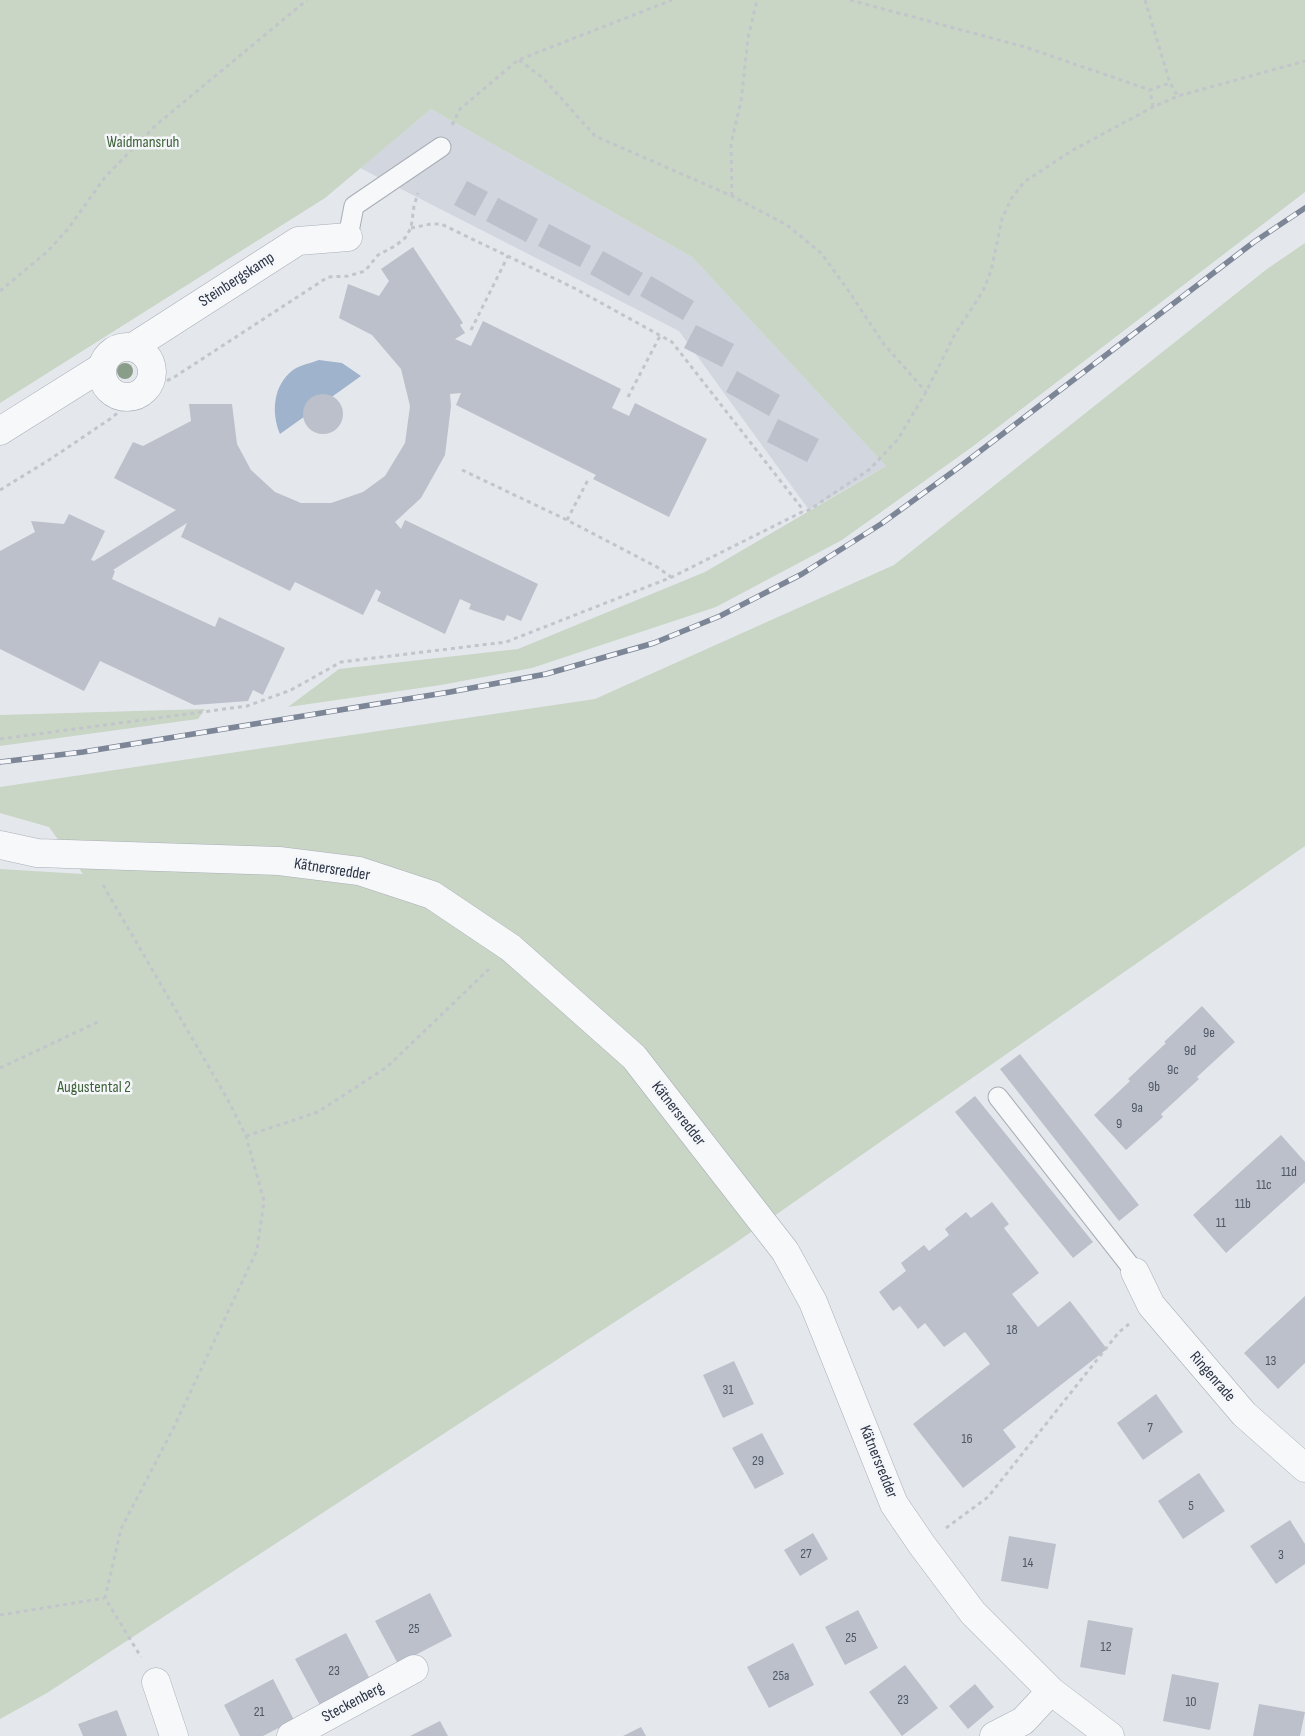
<!DOCTYPE html>
<meta charset="utf-8">
<style>
body{margin:0}
canvas{display:block;background:#e4e7ec}
</style>
<canvas width="1305" height="1736"></canvas>
<script>
const ctx = document.querySelector('canvas').getContext('2d');
ctx.lineJoin = 'round';
function paint(path, color) { ctx.fillStyle = color; ctx.fill(path, 'evenodd'); }
function stroke(path, color, width, dash) { ctx.strokeStyle = color; ctx.lineWidth = width; ctx.lineCap = dash ? 'butt' : 'round'; ctx.setLineDash(dash || []); ctx.stroke(path); }
function label(font, color, halo, rows, align = 'center') {
  ctx.font = font + ' "Sofia Sans Condensed",sans-serif'; ctx.lineWidth = 5; ctx.setLineDash([]); ctx.textBaseline = 'middle'; ctx.strokeStyle = halo; ctx.fillStyle = color; for (const [text, x, y, turn = 0] of rows) {
    ctx.save(); ctx.translate(x, y); ctx.rotate((+turn || 0) * Math.PI / 180); ctx.textAlign = isNaN(turn) ? turn : align; if (halo) ctx.strokeText(text, 0, 0); ctx.fillText(text, 0, 0); ctx.restore();
  }
}
paint(new Path2D(`
 M 431,109 L 692,257 L 886,466 L 809,510 L 679,331 L 360,168 Z`), '#d2d6de');
paint(new Path2D(`
 M 0,0 L 1305,0 L 1305,192 L 972,447 L 842,540 L 716,607 L 532,668 L 441,685 L 288,707 L 339,669 L 518,649 L 705,572 L 886,466 L 692,257 L 431,109 L 325,198 L 0,403 Z
 M 1305,243 L 1305,846 L 731,1246 L 47,1693 L 0,1719 L 0,869 L 83,874 L 49,827 L 0,813 L 0,787 L 595,699 L 894,565 L 1267,269 Z
 M 205,709 L 198,719 L 0,746 L 0,715 Z`), '#c9d6c5');
paint(new Path2D(`
 M 319,360 L 342,363 L 361,376 L 280,434 C 271,413 273,385 293,370 C 300,365 311,363 319,360 Z`), '#9fb4cc');
paint(new Path2D(`
 M 467,181 L 488,192 L 475,216 L 454,205 Z
 M 498,198 L 538,219 L 526,242 L 486,221 Z
 M 549,224 L 591,246 L 580,267 L 538,246 Z
 M 413,247 L 463,323 L 460,325 L 465,333 L 455,339 L 471,346 L 483,321 L 621,389 L 612,408 L 629,416 L 635,403 L 707,439 L 669,517 L 593,479 L 596,475 L 456,405 L 461,393 L 450,394 L 451,406 L 445,455 L 421,498 L 395,522 L 401,529 L 405,520 L 538,584 L 521,621 L 507,615 L 504,621 L 469,609 L 471,604 L 460,599 L 445,634 L 377,601 L 381,592 L 376,589 L 363,615 L 295,582 L 290,591 L 181,537 L 187,523 L 113,570 L 115,571 L 112,579 L 215,627 L 219,617 L 285,648 L 263,695 L 253,690 L 248,701 L 194,705 L 100,661 L 84,691 L 0,649 L 0,551 L 35,532 L 31,521 L 64,524 L 69,514 L 105,531 L 91,560 L 94,561 L 176,510 L 114,478 L 133,442 L 143,446 L 191,421 L 189,404 L 232,404 L 237,444 L 251,470 L 275,492 L 301,503 L 331,503 L 363,492 L 385,476 L 405,443 L 410,406 L 401,369 L 372,335 L 339,318 L 348,284 L 379,296 L 389,281 L 381,269 Z
 M 603,251 L 643,273 L 629,296 L 590,274 Z
 M 651,276 L 694,301 L 683,320 L 640,296 Z
 M 696,325 L 734,344 L 722,367 L 684,348 Z
 M 737,371 L 780,395 L 769,416 L 726,392 Z
 M303 414a20 20 0 1 1 40 0a20 20 0 1 1-40 0Z
 M 778,419 L 819,439 L 807,462 L 767,442 Z
 M 1202,1006 L 1235,1042 L 1197,1077 L 1199,1079 L 1161,1114 L 1163,1117 L 1126,1150 L 1094,1115 L 1130,1081 L 1128,1079 L 1166,1043 L 1164,1042 Z
 M 1020,1054 L 1139,1205 L 1119,1221 L 1000,1069 Z
 M 975,1096 L 1093,1242 L 1073,1258 L 955,1112 Z
 M 1281,1135 L 1305,1162 L 1305,1182 L 1226,1253 L 1193,1215 Z
 M 992,1202 L 1009,1224 L 1004,1228 L 1039,1273 L 1012,1294 L 1038,1327 L 1070,1301 L 1107,1349 L 1003,1430 L 1016,1447 L 963,1488 L 913,1424 L 990,1364 L 965,1332 L 944,1347 L 925,1323 L 918,1329 L 900,1306 L 893,1311 L 879,1292 L 906,1271 L 901,1263 L 924,1245 L 929,1251 L 949,1235 L 945,1229 L 966,1212 L 971,1218 Z
 M 1305,1296 L 1305,1363 L 1278,1389 L 1244,1353 Z
 M 734,1361 L 754,1404 L 723,1418 L 703,1375 Z
 M 1156,1394 L 1183,1432 L 1143,1460 L 1117,1423 Z
 M 762,1433 L 784,1474 L 755,1489 L 732,1448 Z
 M 1199,1473 L 1225,1511 L 1183,1539 L 1158,1501 Z
 M 1290,1520 L 1305,1544 L 1305,1564 L 1276,1584 L 1250,1546 Z
 M 813,1533 L 828,1559 L 800,1576 L 784,1550 Z
 M 1009,1536 L 1056,1544 L 1048,1589 L 1001,1581 Z
 M 430,1593 L 452,1636 L 398,1664 L 375,1621 Z
 M 858,1610 L 878,1648 L 845,1665 L 825,1627 Z
 M 1088,1620 L 1133,1628 L 1125,1675 L 1080,1667 Z
 M 346,1633 L 372,1683 L 322,1709 L 295,1659 Z
 M 793,1643 L 814,1685 L 769,1708 L 747,1667 Z
 M 905,1665 L 938,1708 L 902,1736 L 869,1692 Z
 M 1172,1674 L 1219,1683 L 1210,1730 L 1163,1721 Z
 M 273,1679 L 294,1720 L 263,1736 L 240,1736 L 224,1705 Z
 M 975,1684 L 994,1707 L 968,1729 L 949,1706 Z
 M 1259,1704 L 1305,1712 L 1300,1736 L 1253,1736 Z
 M 117,1710 L 127,1736 L 83,1736 L 78,1724 Z
 M 440,1721 L 448,1736 L 410,1736 Z
 M 641,1727 L 646,1736 L 623,1736 Z`), '#bbc0ca');
const service = new Path2D(`
 M 348,237 L 354,206 L 441,147
 M 998,1097 L 1135,1272`);
const minor = new Path2D(`
 M102 372a25 25 0 1 1 50 0a25 25 0 1 1-50 0Z
 M 133,347 L 298,241 L 348,237
 M 0,431 L 102,367
 M 0,845 L 37,853 L 279,861 L 359,871 L 432,895 L 511,948 L 634,1057 L 785,1251 L 813,1302 L 894,1504 L 922,1545 L 973,1613 L 1051,1691 L 1110,1736
 M 1135,1272 L 1151,1305 L 1244,1414 L 1305,1468
 M 156,1682 L 174,1736
 M 291,1736 L 414,1669
 M 994,1736 L 1023,1721 L 1051,1691`);
stroke(service, '#a9aeb7', 21);
stroke(minor, '#a9aeb7', 29);
stroke(new Path2D(`
 M 850,0 L 1025,47 L 1150,90
 M 1145,0 L 1170,83 L 1178,96
 M 519,60 L 543,78 L 595,136 L 732,196 L 787,225 L 821,253 L 848,290 L 883,343 L 926,392
 M 1153,107 L 1150,90 L 1170,83
 M 452,125 L 460,109 L 518,60 L 672,0
 M 732,196 L 731,143 L 741,102 L 748,38 L 757,0
 M 411,228 L 431,224 L 441,224 L 574,288 L 672,342 L 804,511
 M 0,291 L 48,251 L 68,229 L 105,177 L 156,125 L 307,0
 M 471,330 L 508,256
 M 628,397 L 661,334
 M 462,470 L 567,520 L 657,567 L 671,577
 M 0,490 L 49,460 L 110,419 L 141,394 L 176,376 L 328,277 L 348,276 L 365,271 L 378,255 L 395,246 L 405,238 L 411,228 L 414,206 L 418,193
 M 567,520 L 589,478
 M 0,739 L 247,706 L 291,690 L 341,662 L 506,642 L 672,577 L 804,511 L 809,510 L 870,469 L 898,439 L 926,392 L 955,334 L 983,291 L 991,271 L 1002,219 L 1011,199 L 1024,182 L 1073,150 L 1153,107 L 1178,96 L 1305,61
 M 103,885 L 228,1100 L 246,1136 L 264,1201 L 257,1250 L 174,1427 L 121,1529 L 105,1598 L 141,1657
 M 0,1068 L 100,1021
 M 246,1136 L 318,1112 L 387,1067 L 489,969
 M 946,1528 L 988,1497 L 1119,1332 L 1129,1324
 M 0,1615 L 105,1598`), '#c2c5cb', 3, [4, 4]);
stroke(service, '#f7f8fa', 19);
stroke(minor, '#f7f8fa', 28);
const rail = new Path2D(`
 M 0,762 L 83,752 L 450,692 L 546,674 L 654,643 L 720,616 L 802,574 L 881,524 L 958,468 L 1254,242 L 1305,208`);
stroke(rail, '#7d8696', 5.5);
stroke(rail, '#f4f6f9', 4, [11]);
ctx.fillStyle = '#899d89';
for (const [x, y] of [
 [125,371]
]) { ctx.beginPath(); ctx.arc(x, y, 8, 0, 2 * Math.PI); ctx.fill(); }
label('14px', '#4f5766', null, [
 ["9e",1209,1033],
 ["9d",1190,1051],
 ["9c",1173,1070],
 ["9b",1154,1087],
 ["9a",1137,1108],
 ["9",1119,1124],
 ["11d",1289,1172],
 ["11c",1264,1185],
 ["11b",1243,1204],
 ["11",1221,1223],
 ["18",1012,1330],
 ["13",1271,1361],
 ["31",728,1390],
 ["7",1150,1428],
 ["16",967,1439],
 ["29",758,1461],
 ["5",1191,1506],
 ["27",806,1554],
 ["3",1281,1555],
 ["14",1028,1563],
 ["25",414,1629],
 ["25",851,1638],
 ["12",1106,1647],
 ["23",334,1671],
 ["25a",781,1676],
 ["23",903,1700],
 ["10",1191,1702],
 ["21",259,1712]
]);
label('16px', '#3f6138', '#f4f6f9', [
 ["Waidmansruh",143,143],
 ["Augustental 2",94,1088]
]);
label('16px', '#2b3445', '#f4f6f9', [
 ["Steinbergskamp",237,280,-33],
 ["Kätnersredder",332,870,9],
 ["Kätnersredder",678,1114,52],
 ["Ringenrade",1212,1377,49],
 ["Kätnersredder",878,1462,68],
 ["Steckenberg",353,1703,-28]
]);
</script>
